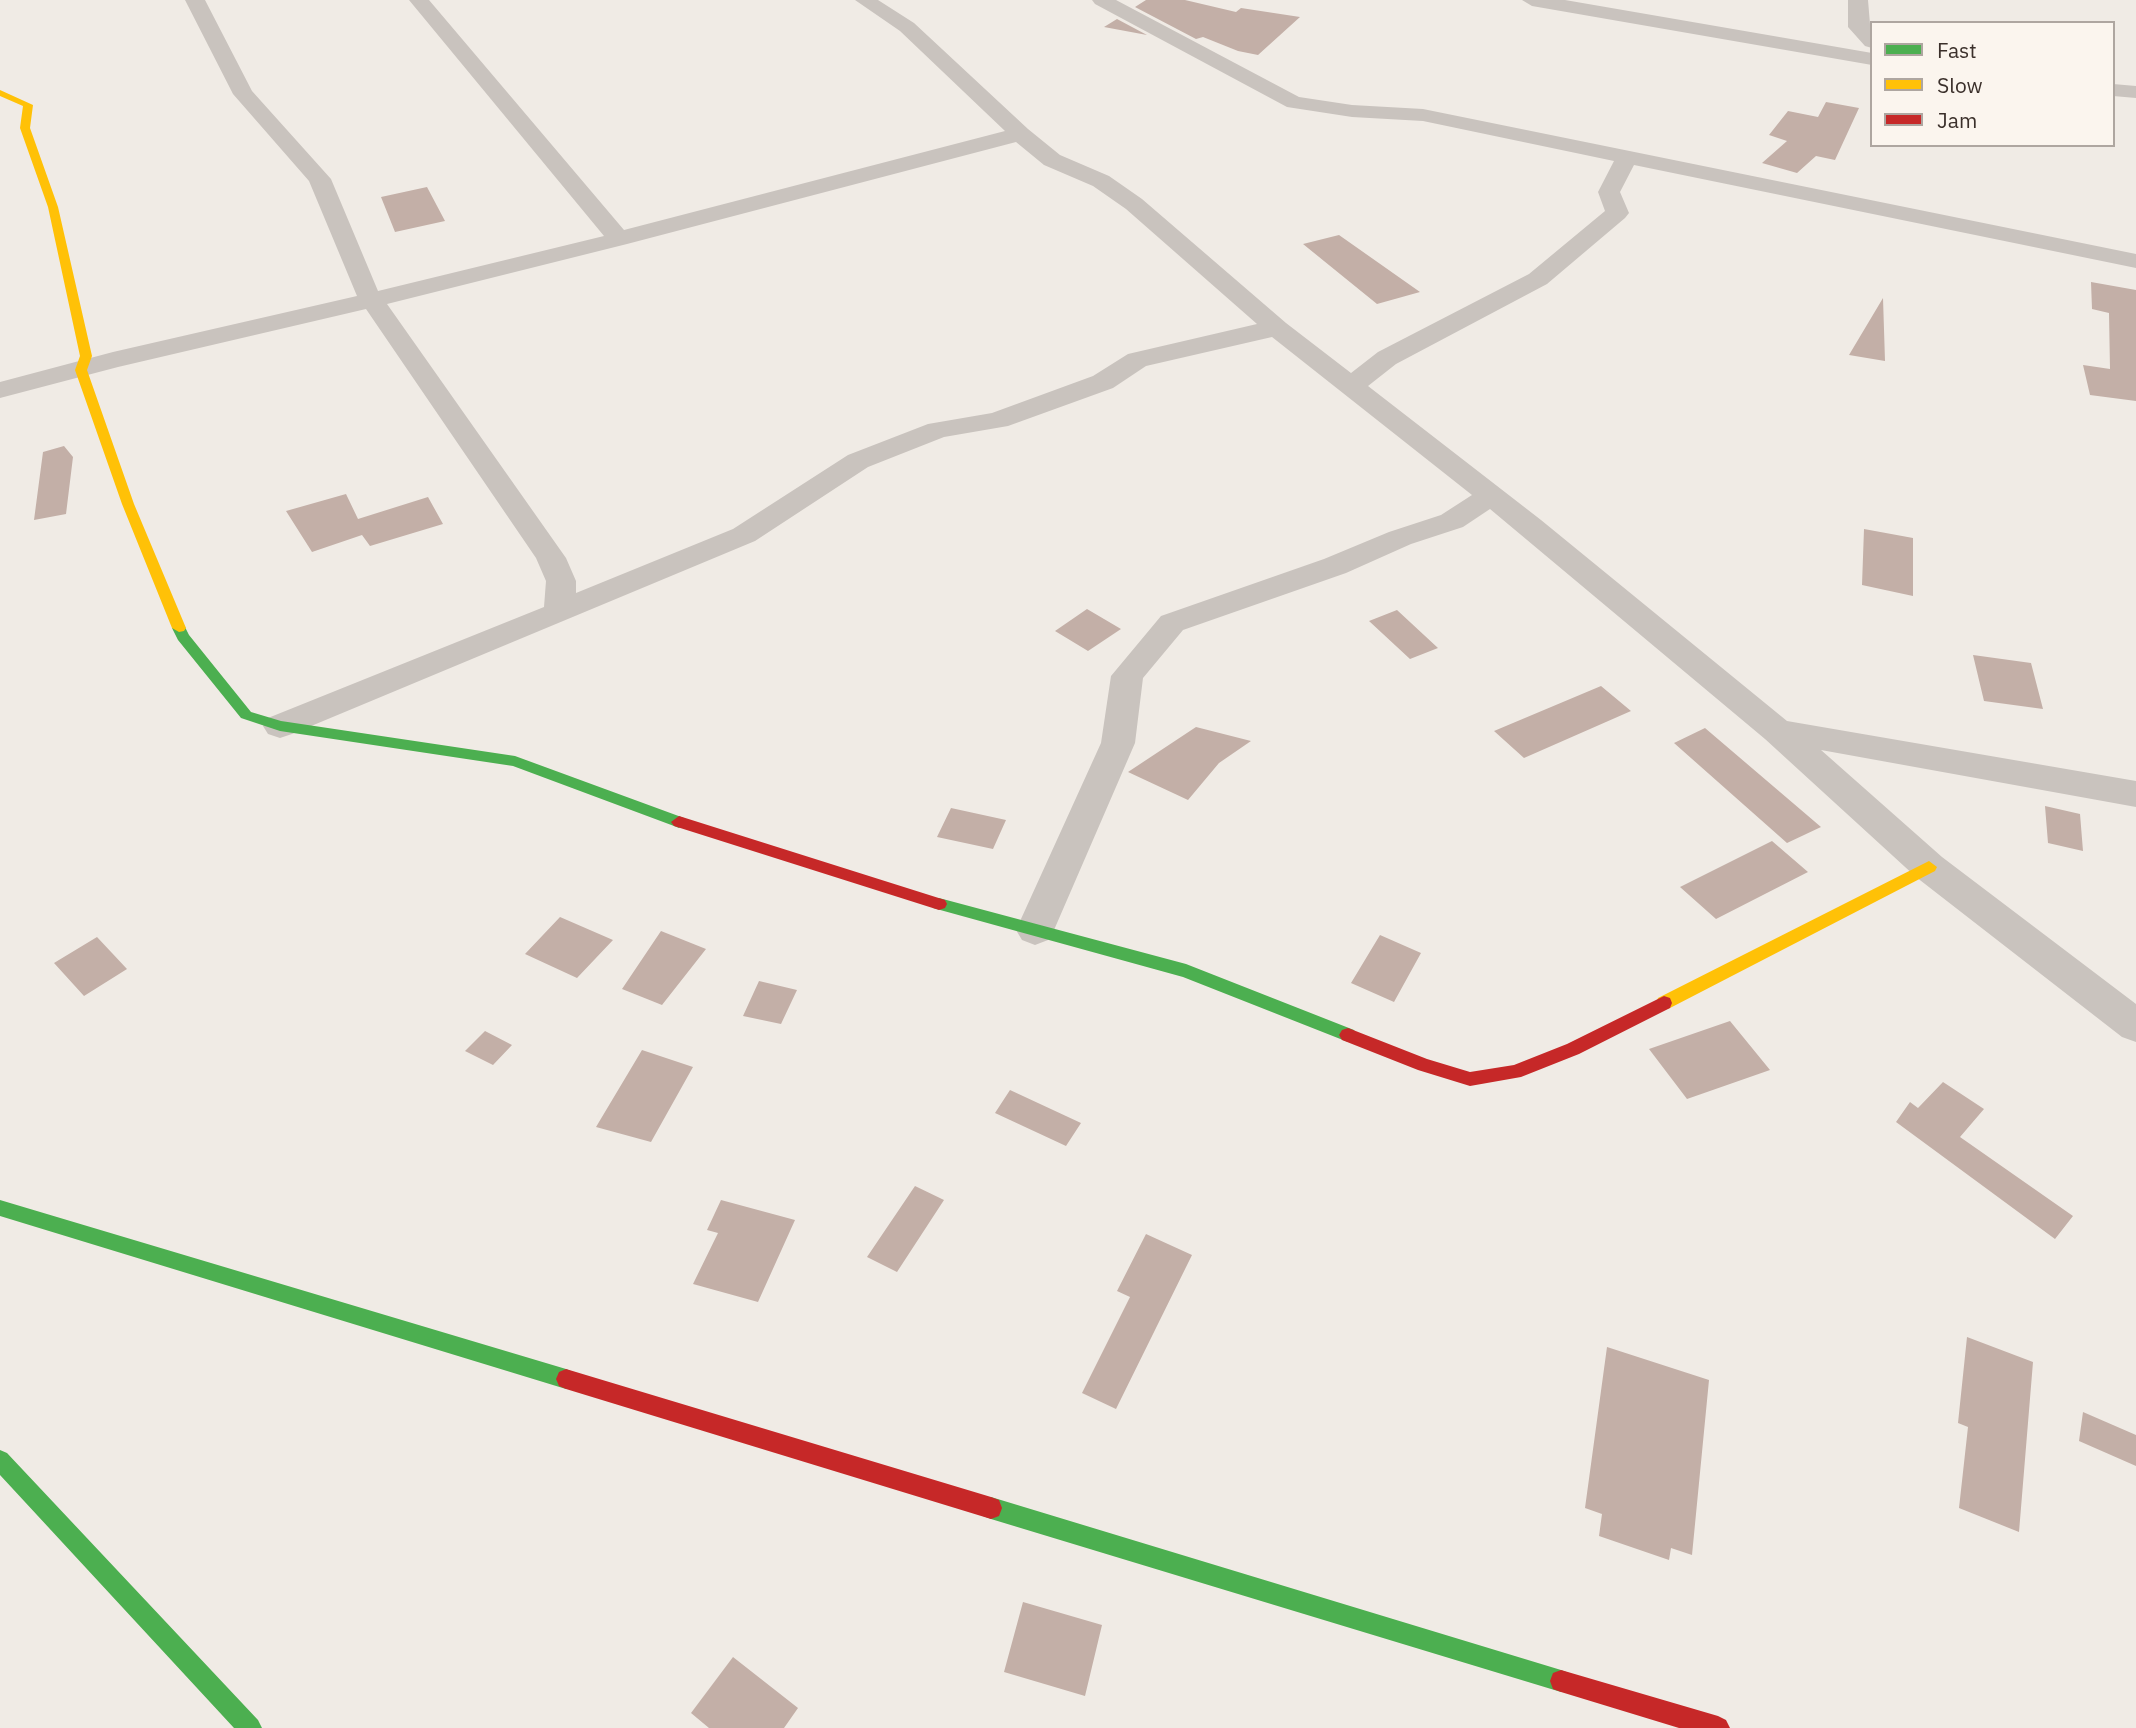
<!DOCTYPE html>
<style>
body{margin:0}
#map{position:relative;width:2136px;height:1728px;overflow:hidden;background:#f0ebe5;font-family:"IBM Plex Sans",sans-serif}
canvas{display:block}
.legend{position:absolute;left:1870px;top:21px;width:245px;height:126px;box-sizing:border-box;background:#fbf5ee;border:2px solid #aea6a0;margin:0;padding:9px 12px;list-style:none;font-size:21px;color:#3b302b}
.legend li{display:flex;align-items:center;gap:14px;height:35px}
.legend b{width:35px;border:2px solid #aea6a0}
</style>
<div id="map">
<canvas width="2136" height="1728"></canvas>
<ul class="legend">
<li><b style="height:9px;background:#4caf50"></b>Fast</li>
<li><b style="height:9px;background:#ffc107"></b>Slow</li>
<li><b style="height:9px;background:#c62828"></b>Jam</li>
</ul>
</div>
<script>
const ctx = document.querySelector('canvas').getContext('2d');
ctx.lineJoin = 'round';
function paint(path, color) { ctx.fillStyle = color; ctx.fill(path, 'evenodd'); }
paint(new Path2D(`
 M 1146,0 L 1185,0 L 1236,12 L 1241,8 L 1300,17 L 1258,55 L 1238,51 L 1203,37 L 1196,39 L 1135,7 Z
 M 1117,19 L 1147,35 L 1104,27 Z
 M 1826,102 L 1859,108 L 1835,160 L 1816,156 L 1797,173 L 1762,163 L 1787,141 L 1769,135 L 1788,111 L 1818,117 Z
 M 427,187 L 445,221 L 395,232 L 381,197 Z
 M 1339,235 L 1420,292 L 1377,304 L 1303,244 Z
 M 2091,282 L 2136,290 L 2136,401 L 2090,395 L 2083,365 L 2110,369 L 2109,313 L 2092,309 Z
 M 1883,298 L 1885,361 L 1849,355 Z
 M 64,446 L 73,457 L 66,514 L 34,520 L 43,452 Z
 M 346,494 L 358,519 L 428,497 L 443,524 L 370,546 L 362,535 L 312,552 L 286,511 Z
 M 1864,529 L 1913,538 L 1913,596 L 1862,585 Z
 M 1087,609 L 1121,629 L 1088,651 L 1055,631 Z
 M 1397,610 L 1438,648 L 1410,659 L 1369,621 Z
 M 1973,655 L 2031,663 L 2043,709 L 1984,701 Z
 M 1601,686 L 1631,711 L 1524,758 L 1494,731 Z
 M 1196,727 L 1251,741 L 1219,763 L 1188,800 L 1128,772 Z
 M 1705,728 L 1821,827 L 1787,843 L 1674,743 Z
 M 2045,806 L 2080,814 L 2083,851 L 2048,843 Z
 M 951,808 L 1006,820 L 993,849 L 937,837 Z
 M 1772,841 L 1808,872 L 1716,919 L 1680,887 Z
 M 560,917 L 613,940 L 577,978 L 525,954 Z
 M 661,931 L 706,949 L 662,1005 L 622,989 Z
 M 1380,935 L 1421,953 L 1394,1002 L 1351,983 Z
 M 97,937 L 127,969 L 84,996 L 54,963 Z
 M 759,981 L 797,990 L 781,1024 L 743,1016 Z
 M 1730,1021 L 1770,1070 L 1687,1099 L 1649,1049 Z
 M 485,1031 L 512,1045 L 493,1065 L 465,1051 Z
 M 642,1050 L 693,1067 L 651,1142 L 596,1127 Z
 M 1943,1082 L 1984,1109 L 1960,1137 L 2073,1216 L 2055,1239 L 1896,1122 L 1910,1102 L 1918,1108 Z
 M 1010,1090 L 1081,1123 L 1066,1146 L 995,1113 Z
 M 915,1186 L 944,1200 L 897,1272 L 867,1257 Z
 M 721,1200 L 795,1220 L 758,1302 L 693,1284 L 718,1233 L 707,1230 Z
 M 1146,1234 L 1192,1255 L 1116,1409 L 1082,1393 L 1130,1297 L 1117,1291 Z
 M 1967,1337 L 2033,1362 L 2019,1532 L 1959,1508 L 1968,1427 L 1958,1423 Z
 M 1607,1347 L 1709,1380 L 1692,1555 L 1671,1548 L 1669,1560 L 1599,1536 L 1602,1514 L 1585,1508 Z
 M 2083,1412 L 2136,1435 L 2136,1466 L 2079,1441 Z
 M 1023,1602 L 1102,1625 L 1085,1696 L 1004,1672 Z
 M 733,1657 L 798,1708 L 784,1728 L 709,1728 L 691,1713 Z`), '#c3afa7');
paint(new Path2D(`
 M 185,0 L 205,0 L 252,91 L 331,179 L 378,291 L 604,236 L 409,0 L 429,0 L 624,230 L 1005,131 L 900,31 L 855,0 L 878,0 L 914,23 L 1028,129 L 1060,155 L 1109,176 L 1142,199 L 1286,323 L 1351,373 L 1378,352 L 1529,274 L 1605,211 L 1598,192 L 1614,161 L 1423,121 L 1352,117 L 1287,107 L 1095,4 L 1092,0 L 1116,0 L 1299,97 L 1352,105 L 1423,109 L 2136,254 L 2136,268 L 1634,165 L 1620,192 L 1629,213 L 1625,218 L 1547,284 L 1396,364 L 1368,386 L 1541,520 L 1787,721 L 2136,781 L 2136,807 L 1821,750 L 1942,857 L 2136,1004 L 2136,1042 L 2122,1037 L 1916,877 L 1765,739 L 1490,509 L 1463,527 L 1411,544 L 1346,573 L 1183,630 L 1143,678 L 1135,743 L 1054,930 L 1048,940 L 1035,945 L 1022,940 L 1016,930 L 1101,743 L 1111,676 L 1161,616 L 1324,559 L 1389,532 L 1441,515 L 1472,495 L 1272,337 L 1146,366 L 1113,388 L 1008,426 L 944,437 L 868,467 L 755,541 L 292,734 L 280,738 L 268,734 L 263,726 L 268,718 L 544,607 L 546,581 L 536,558 L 366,309 L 118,367 L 0,398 L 0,382 L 113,352 L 357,296 L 309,181 L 233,94 ZM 1016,142 L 1044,165 L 1093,186 L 1126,209 L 1257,324 L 1128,354 L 1093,376 L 992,413 L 928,424 L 848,455 L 733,529 L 576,593 L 576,581 L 566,558 L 387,304 L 627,244 Z
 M 1522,0 L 1565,0 L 1872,53 L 1872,65 L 1532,6 Z
 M 1848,0 L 1868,0 L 1872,48 L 1865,46 L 1848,27 Z
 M 2113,84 L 2136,86 L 2136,98 L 2113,96 Z`), '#c9c3be');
paint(new Path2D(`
 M 179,624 L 184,625 L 189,635 L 251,712 L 281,721 L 515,756 L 684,818 L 687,822 L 679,828 L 674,826 L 513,766 L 280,731 L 241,718 L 178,640 L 172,628 Z
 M 939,898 L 1186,964 L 1354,1030 L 1357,1035 L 1354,1040 L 1348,1042 L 1183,977 L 933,908 L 931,904 L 933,900 Z
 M 0,1200 L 566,1369 L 573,1372 L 576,1379 L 573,1386 L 566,1389 L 0,1216 Z
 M 0,1450 L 7,1453 L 258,1720 L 262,1728 L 234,1728 L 0,1475 Z
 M 991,1497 L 1561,1670 L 1569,1673 L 1572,1681 L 1569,1689 L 1561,1692 L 991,1519 L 983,1516 L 980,1508 L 983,1500 Z`), '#4caf50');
paint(new Path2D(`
 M 0,90 L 33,105 L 30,128 L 58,207 L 92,356 L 87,370 L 134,504 L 186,628 L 184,631 L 179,632 L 172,628 L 122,504 L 75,370 L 80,356 L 48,207 L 20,128 L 23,106 L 0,96 Z
 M 1929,861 L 1937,867 L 1935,871 L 1670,1008 L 1664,1010 L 1658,1008 L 1656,1003 L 1658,998 Z`), '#ffc107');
paint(new Path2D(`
 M 679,816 L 945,900 L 947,904 L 945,908 L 939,910 L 674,826 L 671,822 Z
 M 1664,996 L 1670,998 L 1672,1003 L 1670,1008 L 1579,1054 L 1521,1077 L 1470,1086 L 1418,1070 L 1342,1040 L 1339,1035 L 1342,1030 L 1348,1028 L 1427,1059 L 1470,1072 L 1514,1065 L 1567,1044 Z
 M 566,1369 L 991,1497 L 999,1500 L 1002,1508 L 999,1516 L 991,1519 L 566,1389 L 559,1386 L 556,1379 L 559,1372 Z
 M 1561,1670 L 1718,1716 L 1726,1720 L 1730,1728 L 1679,1728 L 1561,1692 L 1553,1689 L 1550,1681 L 1553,1673 Z`), '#c62828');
</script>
